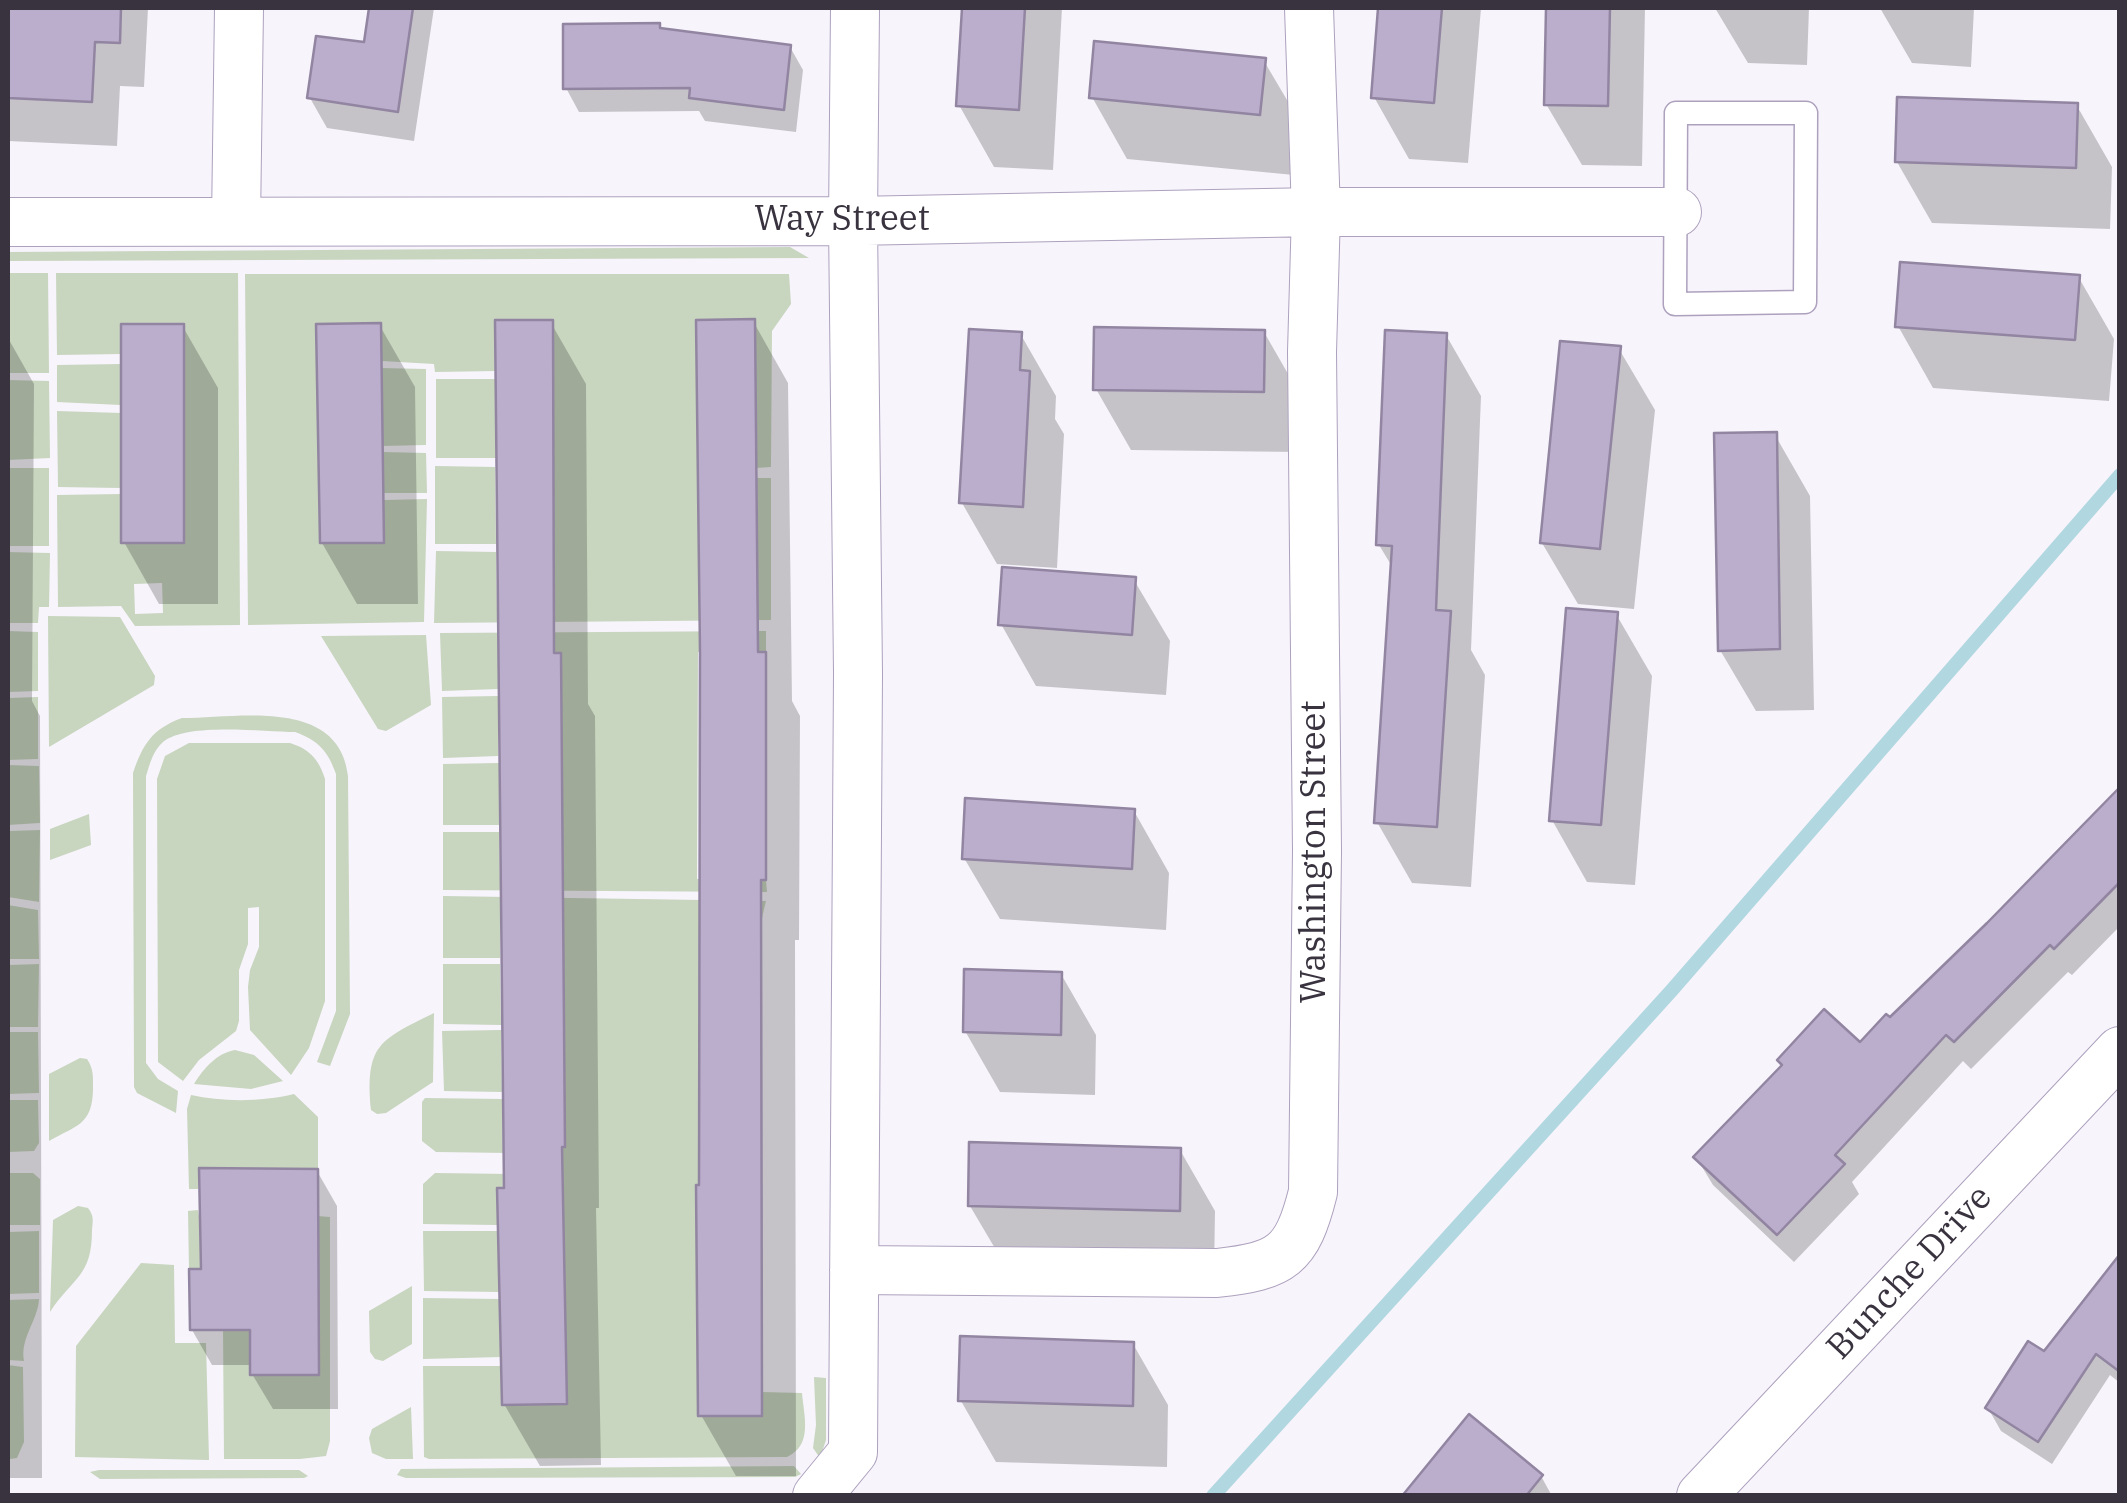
<!DOCTYPE html>
<style>
body{margin:0}
#map{position:relative;width:2127px;height:1503px;overflow:hidden;background:#f7f4fb;font-family:"IBM Plex Serif",serif}
canvas{display:block}
.frame{position:absolute;inset:0;border:10px solid #39333f;pointer-events:none}
</style>
<div id="map">
<canvas width="2127" height="1503"></canvas>
<div class="frame"></div>
</div>
<script>
const ctx = document.querySelector('canvas').getContext('2d');
ctx.lineJoin = 'round';
function paint(path, color) { ctx.fillStyle = color; ctx.fill(path, 'evenodd'); }
function stroke(path, color, width, dash) { ctx.strokeStyle = color; ctx.lineWidth = width; ctx.lineCap = dash ? 'butt' : 'round'; ctx.setLineDash(dash || []); ctx.stroke(path); }
function label(font, color, halo, rows, align = 'center') {
  ctx.font = font + ' "IBM Plex Serif",serif'; ctx.lineWidth = 8; ctx.setLineDash([]); ctx.textBaseline = 'middle'; ctx.strokeStyle = halo; ctx.fillStyle = color; for (const [text, x, y, turn = 0] of rows) {
    ctx.save(); ctx.translate(x, y); ctx.rotate((+turn || 0) * Math.PI / 180); ctx.textAlign = isNaN(turn) ? turn : align; if (halo) ctx.strokeText(text, 0, 0); ctx.fillText(text, 0, 0); ctx.restore();
  }
}
paint(new Path2D(`
 M 790,247 L 809,258 L 8,261 L 8,252 Z
 M 8,273 L 48,273 L 49,373 L 8,373 Z
 M 56,273 L 238,273 L 240,625 L 135,626 L 121,606 L 58,607 L 57,495 L 121,494 L 121,543 L 184,543 L 184,325 L 122,324 L 121,354 L 57,355 ZM 162,583 L 163,613 L 135,614 L 134,584 Z
 M 245,274 L 789,274 L 791,304 L 772,331 L 771,467 L 756,468 L 755,319 L 696,320 L 699,606 L 758,606 L 757,478 L 771,478 L 771,620 L 434,623 L 436,551 L 496,552 L 497,609 L 554,608 L 553,321 L 496,320 L 495,371 L 435,372 L 434,364 L 382,361 L 381,324 L 316,324 L 320,543 L 384,543 L 384,500 L 427,499 L 424,622 L 248,625 Z
 M 121,364 L 121,405 L 57,402 L 57,365 Z
 M 381,368 L 426,369 L 426,445 L 383,446 Z
 M 436,379 L 495,379 L 496,458 L 436,458 Z
 M 8,380 L 49,381 L 50,458 L 8,460 Z
 M 57,411 L 121,413 L 121,488 L 58,487 Z
 M 383,452 L 426,453 L 427,493 L 384,493 Z
 M 435,466 L 495,467 L 496,544 L 435,544 Z
 M 8,468 L 49,468 L 49,546 L 8,546 Z
 M 8,552 L 50,553 L 49,607 L 39,607 L 38,623 L 8,623 Z
 M 48,616 L 120,617 L 155,676 L 154,685 L 49,747 Z
 M 8,631 L 38,632 L 38,691 L 8,692 Z
 M 766,631 L 766,652 L 698,652 L 697,879 L 766,880 L 767,892 L 443,890 L 443,832 L 499,832 L 500,881 L 563,881 L 561,653 L 498,654 L 498,689 L 442,691 L 440,633 Z
 M 426,635 L 431,705 L 386,731 L 378,729 L 321,636 Z
 M 498,696 L 498,756 L 443,758 L 442,697 Z
 M 38,697 L 38,759 L 8,760 L 8,698 Z
 M 182,718 C 238,718 339,697 348,776 L 350,1014 L 330,1066 L 317,1062 L 336,1011 L 336,774 C 328,751 318,740 295,732 C 264,732 187,722 163,742 C 153,751 150,763 146,776 L 146,1063 L 158,1079 L 178,1091 L 176,1113 L 137,1093 L 134,1087 L 133,773 C 143,744 152,729 182,718 Z
 M 189,743 L 290,743 C 309,749 319,759 325,779 L 325,1001 L 309,1048 L 291,1075 L 250,1030 L 248,987 L 250,970 L 259,947 L 259,907 L 248,908 L 248,944 L 239,970 L 239,1021 L 236,1031 L 199,1060 L 183,1081 L 158,1062 L 157,779 L 165,756 Z
 M 499,763 L 499,825 L 443,825 L 443,764 Z
 M 8,765 L 39,766 L 40,823 L 8,825 Z
 M 89,814 L 91,845 L 50,860 L 50,829 Z
 M 40,830 L 39,902 L 8,897 L 8,831 Z
 M 443,896 L 766,901 L 762,918 L 699,919 L 699,1146 L 762,1147 L 762,1415 L 762,1392 L 802,1393 C 804,1417 813,1445 787,1457 L 429,1459 L 424,1457 L 423,1366 L 501,1366 L 502,1405 L 567,1403 L 562,1188 L 498,1225 L 423,1224 L 423,1184 L 435,1173 L 510,1174 L 510,1153 L 436,1152 L 422,1141 L 422,1102 L 425,1098 L 502,1099 L 503,1148 L 565,1147 L 561,920 L 500,921 L 500,958 L 443,958 Z
 M 8,905 L 38,910 L 39,959 L 8,959 Z
 M 39,964 L 38,1027 L 8,1027 L 8,965 Z
 M 443,964 L 500,964 L 501,1025 L 443,1024 Z
 M 434,1013 L 433,1082 L 386,1113 L 377,1114 L 371,1110 C 365,1044 380,1040 434,1013 Z
 M 501,1030 L 502,1092 L 444,1091 L 442,1031 Z
 M 8,1032 L 38,1032 L 39,1093 L 8,1094 Z
 M 235,1050 L 254,1055 L 283,1081 L 251,1089 L 194,1084 C 204,1068 217,1053 235,1050 Z
 M 80,1058 L 87,1059 C 94,1069 93,1078 93,1090 C 92,1125 77,1125 49,1141 L 49,1074 Z
 M 294,1094 L 318,1117 L 318,1169 L 199,1168 L 198,1189 L 189,1189 L 187,1109 L 191,1095 C 222,1102 262,1102 294,1094 Z
 M 8,1100 L 38,1100 L 39,1143 L 34,1151 L 8,1152 Z
 M 8,1173 L 33,1173 L 40,1179 L 40,1225 L 8,1225 Z
 M 78,1206 L 88,1208 C 94,1216 93,1220 92,1230 C 92,1277 73,1277 50,1312 L 53,1220 Z
 M 198,1210 L 199,1216 L 208,1216 L 252,1269 L 189,1269 L 188,1211 Z
 M 318,1216 L 330,1217 L 330,1441 L 326,1456 L 300,1459 L 224,1459 L 223,1330 L 250,1330 Z
 M 39,1231 L 39,1293 L 8,1294 L 8,1232 Z
 M 423,1231 L 499,1231 L 500,1292 L 424,1291 Z
 M 141,1263 L 174,1265 L 175,1343 L 206,1343 L 209,1460 L 75,1457 L 76,1346 Z
 M 412,1286 L 412,1344 L 383,1361 L 375,1359 L 370,1352 L 369,1311 Z
 M 423,1298 L 500,1299 L 501,1357 L 423,1359 Z
 M 39,1299 C 38,1321 20,1337 24,1361 L 8,1360 L 8,1300 Z
 M 8,1365 L 23,1367 L 24,1442 L 17,1458 L 10,1459 Z
 M 814,1377 L 826,1378 L 826,1440 L 820,1458 L 813,1448 L 816,1425 Z
 M 411,1407 L 413,1459 L 386,1459 L 372,1453 L 369,1438 L 372,1429 Z
 M 794,1466 L 801,1474 L 795,1477 L 406,1478 L 397,1475 L 401,1469 Z
 M 99,1470 L 299,1470 L 308,1476 L 304,1478 L 100,1479 L 90,1472 Z`), '#c8d5bf');
paint(new Path2D(`
 M 8,8 L 148,8 L 144,87 L 120,86 L 117,146 L 8,141 Z
 M 371,8 L 434,8 L 414,141 L 327,128 L 310,98 L 366,45 Z
 M 965,8 L 1062,8 L 1053,170 L 994,167 L 959,105 Z
 M 1381,8 L 1481,8 L 1468,163 L 1409,159 L 1374,97 Z
 M 1548,8 L 1645,8 L 1642,166 L 1582,165 L 1546,104 Z
 M 1715,8 L 1809,8 L 1807,65 L 1748,63 Z
 M 1880,8 L 1974,8 L 1971,67 L 1912,63 Z
 M 661,31 L 790,47 L 803,70 L 796,132 L 705,121 L 699,111 L 579,112 L 566,88 Z
 M 1264,61 L 1300,122 L 1294,175 L 1127,159 L 1092,97 Z
 M 2077,106 L 2112,167 L 2110,229 L 1932,223 L 1897,162 Z
 M 2079,278 L 2114,339 L 2109,401 L 1933,388 L 1898,326 Z
 M 753,321 L 788,383 L 792,701 L 800,716 L 799,940 L 795,940 L 796,1476 L 736,1476 L 701,1415 L 701,1188 Z
 M 551,323 L 586,384 L 588,704 L 595,716 L 599,1208 L 596,1208 L 601,1465 L 540,1466 L 504,1404 Z
 M 380,326 L 415,387 L 418,604 L 357,604 L 322,543 Z
 M 183,327 L 218,388 L 218,604 L 159,604 L 124,542 Z
 M 1264,332 L 1299,393 L 1298,452 L 1131,450 L 1096,389 Z
 M 1021,335 L 1056,396 L 1055,419 L 1064,434 L 1057,568 L 997,564 L 962,503 Z
 M 1446,335 L 1481,396 L 1471,650 L 1485,675 L 1471,887 L 1412,883 L 1377,822 L 1393,568 L 1379,545 Z
 M 8,338 L 34,384 L 32,701 L 40,716 L 42,1478 L 8,1478 Z
 M 1619,349 L 1655,410 L 1634,609 L 1578,604 L 1542,543 Z
 M 1775,435 L 1810,496 L 1814,710 L 1756,711 L 1720,650 Z
 M 1134,580 L 1170,641 L 1166,695 L 1036,686 L 1001,624 Z
 M 1616,614 L 1652,676 L 1635,885 L 1587,882 L 1552,820 Z
 M 2120,788 L 2120,926 L 2072,975 L 2068,972 L 1971,1069 L 1963,1061 L 1852,1182 L 1859,1194 L 1794,1262 L 1713,1185 L 1696,1157 L 1860,1045 L 1890,1021 Z
 M 1134,811 L 1169,873 L 1166,930 L 1000,919 L 964,858 Z
 M 1061,974 L 1096,1035 L 1095,1095 L 1000,1092 L 965,1031 Z
 M 1180,1150 L 1215,1211 L 1214,1272 L 1006,1267 L 970,1206 Z
 M 317,1171 L 337,1206 L 338,1409 L 273,1409 L 252,1374 L 253,1365 L 212,1365 L 192,1330 L 203,1271 Z
 M 2120,1258 L 2120,1383 L 2110,1375 L 2052,1464 L 2001,1431 L 1988,1408 L 2045,1355 Z
 M 1133,1344 L 1168,1405 L 1167,1467 L 996,1462 L 961,1401 Z
 M 1541,1476 L 1552,1496 L 1405,1496 Z`), '#0003');
stroke(new Path2D(`
 M 1213,1496 L 1672,990 L 2120,475`), '#b1d7e0', 14);
const building = new Path2D(`
 M 8,8 L 121,8 L 120,43 L 95,42 L 92,102 L 8,98 Z
 M 369,8 L 413,8 L 398,112 L 307,98 L 316,36 L 364,42 Z
 M 962,8 L 1025,8 L 1019,110 L 956,106 Z
 M 1378,8 L 1442,8 L 1434,103 L 1371,98 Z
 M 1546,8 L 1610,8 L 1608,106 L 1544,105 Z
 M 660,23 L 660,28 L 791,45 L 784,110 L 689,98 L 690,88 L 563,89 L 563,24 Z
 M 1094,41 L 1266,58 L 1260,115 L 1089,98 Z
 M 1897,97 L 2078,103 L 2076,168 L 1895,162 Z
 M 1900,262 L 2080,275 L 2075,340 L 1895,327 Z
 M 755,319 L 758,652 L 766,652 L 766,880 L 761,880 L 762,1416 L 698,1416 L 696,1185 L 699,1185 L 700,652 L 696,320 Z
 M 495,320 L 553,320 L 554,653 L 561,653 L 565,1147 L 562,1147 L 567,1404 L 502,1405 L 497,1188 L 504,1188 Z
 M 381,323 L 384,543 L 320,543 L 316,324 Z
 M 121,324 L 184,324 L 184,543 L 121,543 Z
 M 1094,327 L 1265,330 L 1264,392 L 1093,390 Z
 M 969,329 L 1022,332 L 1020,370 L 1030,371 L 1023,507 L 959,503 Z
 M 1385,330 L 1447,333 L 1436,610 L 1451,611 L 1437,827 L 1374,823 L 1392,546 L 1376,545 Z
 M 1560,341 L 1621,346 L 1600,549 L 1540,543 Z
 M 1777,432 L 1780,649 L 1718,651 L 1714,433 Z
 M 1002,567 L 1136,577 L 1132,635 L 998,625 Z
 M 1566,608 L 1618,612 L 1601,825 L 1549,821 Z
 M 2120,787 L 2120,882 L 2054,949 L 2050,945 L 1954,1042 L 1946,1035 L 1835,1155 L 1845,1164 L 1777,1235 L 1693,1157 L 1782,1065 L 1777,1060 L 1824,1009 L 1860,1042 L 1886,1014 L 1890,1017 L 1987,923 Z
 M 965,798 L 1135,809 L 1132,869 L 962,859 Z
 M 964,969 L 1062,972 L 1061,1035 L 963,1032 Z
 M 969,1142 L 1181,1148 L 1180,1211 L 968,1206 Z
 M 199,1168 L 318,1169 L 319,1375 L 250,1375 L 250,1330 L 190,1330 L 189,1269 L 201,1269 Z
 M 2120,1254 L 2120,1372 L 2096,1354 L 2038,1442 L 1985,1408 L 2028,1341 L 2044,1351 Z
 M 960,1336 L 1134,1342 L 1133,1406 L 958,1401 Z
 M 1469,1414 L 1543,1475 L 1526,1496 L 1402,1496 Z`);
paint(building, '#bbaecc');
stroke(building, '#9285a2', 2.5);
const service = new Path2D(`
 M 1676,113 L 1806,113 L 1805,302 L 1675,304 Z`);
const minor = new Path2D(`
 M 236,221 L 239,8
 M 8,222 L 853,221 L 1316,212 L 1677,212
 M 854,1270 L 1217,1273 C 1282,1266 1297,1256 1313,1192 L 1317,851 L 1312,352 L 1316,212 L 1309,8
 M 817,1496 L 853,1452 L 858,674 L 853,221 L 855,8
 M 1701,1496 L 2120,1051`);
stroke(service, '#ada1be', 25);
stroke(minor, '#ada1be', 50);
stroke(service, '#fff', 22);
stroke(minor, '#fff', 48);
label('35px', '#39333f', '#fff', [
 ["Way Street",842,220],
 ["Washington Street",1315,852,-90],
 ["Bunche Drive",1910,1273,-47]
]);
</script>
